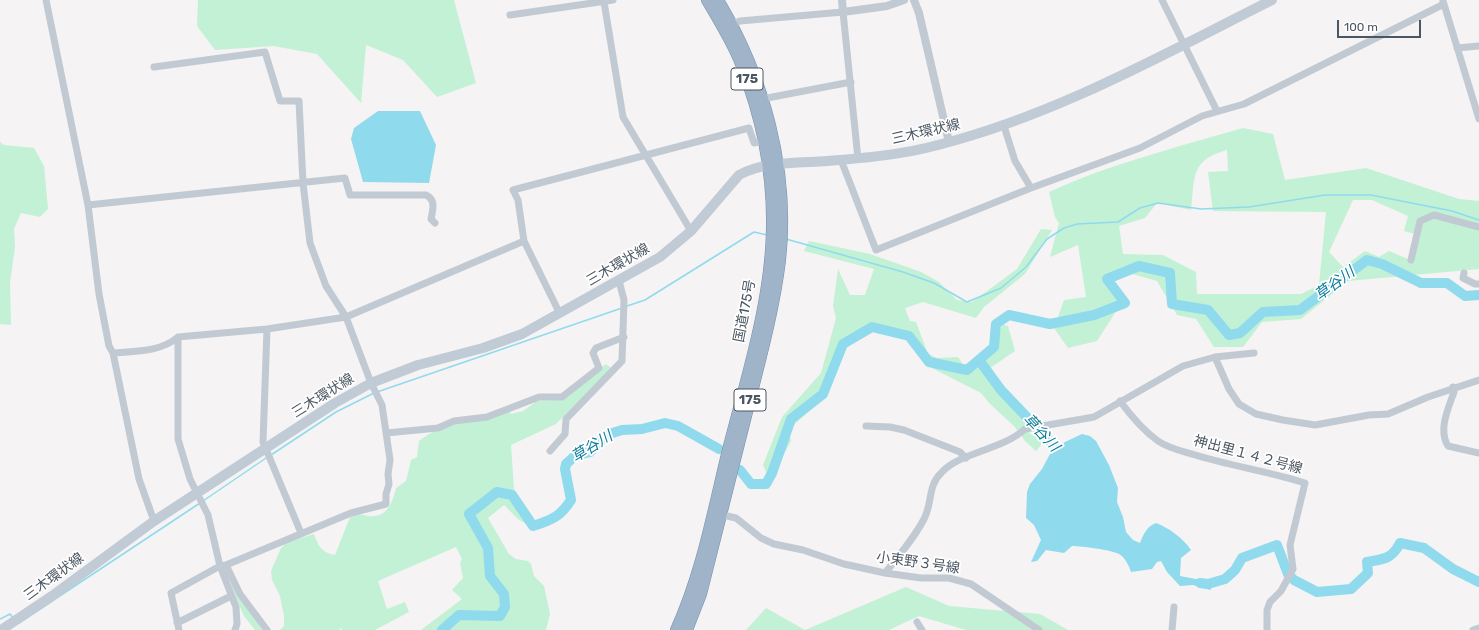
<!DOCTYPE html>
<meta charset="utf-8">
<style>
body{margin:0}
#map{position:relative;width:1479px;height:630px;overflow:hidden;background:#f5f3f3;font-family:Rubik,sans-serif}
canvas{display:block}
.scale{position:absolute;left:1337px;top:20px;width:84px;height:18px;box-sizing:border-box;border:2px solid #4a5661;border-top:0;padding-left:5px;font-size:12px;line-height:14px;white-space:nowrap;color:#4a5661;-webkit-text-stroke:3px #fff;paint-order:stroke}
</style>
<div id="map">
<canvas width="1479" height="630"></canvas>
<div class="scale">100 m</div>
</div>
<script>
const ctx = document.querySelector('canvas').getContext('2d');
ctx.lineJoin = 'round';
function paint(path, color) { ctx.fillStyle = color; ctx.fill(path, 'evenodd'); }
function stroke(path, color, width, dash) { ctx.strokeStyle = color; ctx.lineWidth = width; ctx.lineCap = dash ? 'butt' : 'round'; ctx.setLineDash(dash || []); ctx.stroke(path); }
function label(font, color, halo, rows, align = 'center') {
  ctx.font = font + ' Rubik,"Noto Sans JP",sans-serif'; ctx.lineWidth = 3.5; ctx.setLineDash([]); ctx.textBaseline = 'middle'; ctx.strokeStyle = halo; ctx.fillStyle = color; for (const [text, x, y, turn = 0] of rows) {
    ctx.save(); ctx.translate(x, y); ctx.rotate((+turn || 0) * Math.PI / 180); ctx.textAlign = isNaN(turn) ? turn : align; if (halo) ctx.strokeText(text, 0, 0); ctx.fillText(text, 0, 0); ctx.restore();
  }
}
paint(new Path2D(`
 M 198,0 L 454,0 L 476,83 L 437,97 L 403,60 L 366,45 L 361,103 L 317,54 L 274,46 L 215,50 L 197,26 Z
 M 1243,128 L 1273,134 L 1285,180 L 1366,168 L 1459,199 L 1479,201 L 1479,269 L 1348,281 L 1301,319 L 1262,322 L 1243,347 L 1214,347 L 1196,319 L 1177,315 L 1157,281 L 1129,273 L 1104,282 L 1122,302 L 1097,341 L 1068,348 L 1054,328 L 1064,300 L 1086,297 L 1078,245 L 1050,257 L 1059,223 L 1055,217 L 1049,192 C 1110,164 1178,147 1243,128 ZM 1227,150 L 1228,171 L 1208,172 L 1213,211 L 1326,212 L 1319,285 L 1301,294 L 1197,294 L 1196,272 L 1163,255 L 1123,254 L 1119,226 L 1145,218 L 1157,203 L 1191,210 C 1195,177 1190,160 1227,150 ZM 1353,200 L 1372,200 L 1408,216 L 1404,231 L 1415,234 L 1408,259 L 1389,251 L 1379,257 L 1365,251 L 1343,267 L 1329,252 Z
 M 0,142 L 4,145 L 34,148 L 44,166 L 48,209 L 40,217 L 21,213 L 14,229 L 15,247 L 10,283 L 11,325 L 0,324 Z
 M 1041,229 L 1052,230 L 1025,274 L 984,307 L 976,318 L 923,302 L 905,308 L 910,321 L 916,322 L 928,354 L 937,358 L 958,357 L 966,369 L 986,354 L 993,352 C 997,344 999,330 1003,325 L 1008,326 L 1015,351 L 990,368 L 1028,420 L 1030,434 L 1046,439 L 1036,451 L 1025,441 L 1014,426 L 990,404 L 981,393 L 924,364 L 914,339 L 900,331 L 878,325 L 839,347 L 831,361 L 832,382 L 824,398 L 789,429 L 791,441 L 774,473 L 767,474 L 763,465 L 782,417 L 821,373 L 836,318 L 833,306 L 838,269 L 850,295 L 865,295 L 874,269 L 804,251 L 809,241 L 870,254 L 921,272 L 939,282 L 957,300 L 972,302 L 1017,269 Z
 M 606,364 L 611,368 L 556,424 L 511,445 L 514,489 L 540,527 L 534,529 L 518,519 L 504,505 L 488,518 L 509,554 L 516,559 L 528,561 L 531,564 L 534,576 L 544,586 L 550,614 L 546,630 L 421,630 L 462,599 L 452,590 L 463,578 L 460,563 L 462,559 L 456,547 L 378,581 L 387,609 L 405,602 L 409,612 L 375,630 L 342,630 L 341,628 L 339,630 L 280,630 L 284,626 L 284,616 L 280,596 L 272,580 L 271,571 L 281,548 L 287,542 L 314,534 C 318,546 322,553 335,555 L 350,517 C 358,513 360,514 368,516 C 388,518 392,503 396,488 L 406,481 L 411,460 L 417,457 L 419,441 C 445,421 478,418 510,412 L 511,414 L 523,411 L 537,401 L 559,400 Z
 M 233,583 L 262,630 L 255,630 L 244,616 L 230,585 Z
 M 906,587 L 949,606 L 1040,614 L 1068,630 L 966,630 L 919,616 L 889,630 L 746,630 L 766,608 L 805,630 Z`), '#c3f1d5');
paint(new Path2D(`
 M 378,111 L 420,111 L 436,145 L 429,183 L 363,182 L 351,139 L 354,128 Z
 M 1082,434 L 1090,436 L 1096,441 L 1109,465 L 1118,488 L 1117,502 L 1123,517 L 1126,532 L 1133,540 L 1140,543 C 1143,535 1147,526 1156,523 C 1169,528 1183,538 1191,550 L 1181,558 L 1180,576 L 1212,582 L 1215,584 L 1210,590 L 1193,585 L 1180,586 L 1167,572 L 1161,561 L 1157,562 L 1152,569 L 1131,572 C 1129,566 1125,557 1119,554 C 1111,550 1082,546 1072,546 L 1064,553 L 1046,550 L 1037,561 L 1031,562 L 1041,540 L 1034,525 L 1026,518 L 1027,492 L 1030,484 L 1042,469 L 1051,452 L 1065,442 Z`), '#90daee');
stroke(new Path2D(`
 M 786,239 L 903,272 L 934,283 L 967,302 L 1001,288 L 1026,267 L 1047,239 L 1064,228 L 1077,224 L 1118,222 L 1140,208 L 1158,203 L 1201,209 L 1249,207 L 1325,195 L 1371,195 L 1452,211 L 1479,220
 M 627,306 L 645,300 L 754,232 L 767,235
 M 377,392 L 622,308
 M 271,455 L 336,412 L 374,393
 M 203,501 L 266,458
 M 0,619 L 10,614 L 13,618
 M 19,623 L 200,503`), '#90daee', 1.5);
stroke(new Path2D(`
 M 979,360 L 1001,390 L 1061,453 L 1062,459
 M 740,470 L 751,484 L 766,484 L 772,473 L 791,419 L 823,394 L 843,344 L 872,327 L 909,336 L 929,362 L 967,370 L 994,347 L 996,324 L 1009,315 L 1050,324 L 1094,315 L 1125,303 L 1107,279 L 1139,266 L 1170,273 L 1172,304 L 1208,310 L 1229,335 L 1240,333 L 1263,312 L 1300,310 L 1367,260 L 1382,264 L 1421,283 L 1447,283 L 1465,296 L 1479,295
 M 1200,583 L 1208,584 L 1225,579 L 1235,570 L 1242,558 L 1277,545 L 1288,574 L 1294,580 L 1317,592 L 1351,589 L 1368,573 L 1367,562 C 1384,559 1392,559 1400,543 L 1424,548 L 1453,569 L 1479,582
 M 442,630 L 459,615 L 500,616 L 505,607 L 504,594 L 490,576 L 488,548 L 469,514 L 497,492 L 512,495 L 533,526 C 552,520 561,516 571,500 L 565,469 L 566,464 L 576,455 L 590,452 L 606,435 L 622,430 L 642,429 L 665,423 L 678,426 L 719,449`), '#90daee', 10);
const trunk = new Path2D(`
 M 676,630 C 702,573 713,511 728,450 C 746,379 771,302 772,228 C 773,173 761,115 741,64 C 732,41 719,21 707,0
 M 687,630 L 701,594 C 717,532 732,470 748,408 C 760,360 774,310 780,260 C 790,170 764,77 718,0`);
stroke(trunk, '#7690ad', 12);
stroke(new Path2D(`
 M 46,0 L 88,205 L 99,294 L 109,346 L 113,353 L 139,479 L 154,521
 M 1162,0 L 1217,111
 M 1443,1 L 1479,119
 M 604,2 L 623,117 L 691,231
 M 510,15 L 613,0
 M 728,26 L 740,21 L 843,12 L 858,159
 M 1457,48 L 1479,46
 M 154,67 L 265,52 L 280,101 L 299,101 L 303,183 L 310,243 L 326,286 L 346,317 L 371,383 L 382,405 L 390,460 L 388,474 L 389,484 L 386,494 L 386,504 L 351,513 L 226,565
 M 762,99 L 851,82
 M 1004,126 L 1015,161 L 1031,188
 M 841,160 L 876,250 L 1031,188 L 1140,148 L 1202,116 L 1244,104 L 1444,4
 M 88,205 L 345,178 L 350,195 L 426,195 C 436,200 433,209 431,219 L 435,223
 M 1411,260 L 1420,221 L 1434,215 L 1479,227
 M 1464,273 L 1463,278 L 1475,284 L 1479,284
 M 560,314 L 524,241 L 518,200 L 513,190 L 749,128 L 754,143 L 763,141
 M 267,329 L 263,442 L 301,533
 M 178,337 L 178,439 L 190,479 L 208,515 L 220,566 L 236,607 L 237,624 L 235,630
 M 113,353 C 135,351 161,352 178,337 L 267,329 L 346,317 L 524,241
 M 1215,357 L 1229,389 L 1239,404 L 1256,414 L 1283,420 L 1315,425 L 1369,415 L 1388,414 L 1428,397 L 1479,380
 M 1453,387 L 1454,392 C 1448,409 1438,430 1448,446 L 1479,453
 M 1120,401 C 1131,416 1144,431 1158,441 C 1168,448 1181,451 1192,454 C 1230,466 1268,471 1305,483 L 1290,545 L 1293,569 L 1281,591 L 1270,602 L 1267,610 L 1267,630
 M 866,426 L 890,427 L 904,430 L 960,452 L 966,458
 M 386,433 L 438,428 L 454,421 L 487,417 L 539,397 L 562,397 L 599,368 L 593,353 L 596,348 L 624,337
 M 550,451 L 565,434 L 566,419 L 622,361 L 624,300 L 619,281
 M 718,514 L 736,518 L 761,538 L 774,544 L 803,550 L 844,564 L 885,573 L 921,578 L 949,578 L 971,584 L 1039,630
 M 885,573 C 899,556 914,538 924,519 C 933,502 927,486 942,472 C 961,452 1002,450 1025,429 L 1094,417 L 1183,366 L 1215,357 L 1254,353
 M 917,622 L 922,630
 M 177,623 L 231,596
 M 179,630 L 171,593 L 220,566 L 226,565 L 240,594 L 267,630
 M 1172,630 L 1174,607
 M 1473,630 L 1479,628`), '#c1cad2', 7);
stroke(new Path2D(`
 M 842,0 L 843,12 L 887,6 L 904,0
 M 914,0 L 919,13 L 949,142`), '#c1cad2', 8);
stroke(new Path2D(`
 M 1,630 L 52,596 L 154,521 L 335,403 L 371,383 L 418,365 L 483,348 L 522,334 L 660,257 L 691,231 L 739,175 C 764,161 798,163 827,161 C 864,158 901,155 938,145 C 1056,115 1164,54 1272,0`), '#c1cbd6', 10);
stroke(trunk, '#9fb4c9', 11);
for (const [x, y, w] of [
 [747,79,32],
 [750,400,32]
]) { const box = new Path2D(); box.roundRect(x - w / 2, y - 11, w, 22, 3); ctx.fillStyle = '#fff'; ctx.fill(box); stroke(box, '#4a5661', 1); }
label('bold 13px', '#4a5661', null, [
 ["175",747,79],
 ["175",750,400]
]);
label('14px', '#4a5661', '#fff', [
 ["三木環状線",926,132,-13],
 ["三木環状線",618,265,-30],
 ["国道175号",745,311,-79],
 ["三木環状線",323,396,-32],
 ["神出里１４２号線",1248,455,15],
 ["小束野３号線",918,563,8],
 ["三木環状線",54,577,-36]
]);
label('italic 15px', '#0c7c9b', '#fff', [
 ["草谷川",1335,284,-36],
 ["草谷川",1041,433,47],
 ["草谷川",592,447,-32]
]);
</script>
